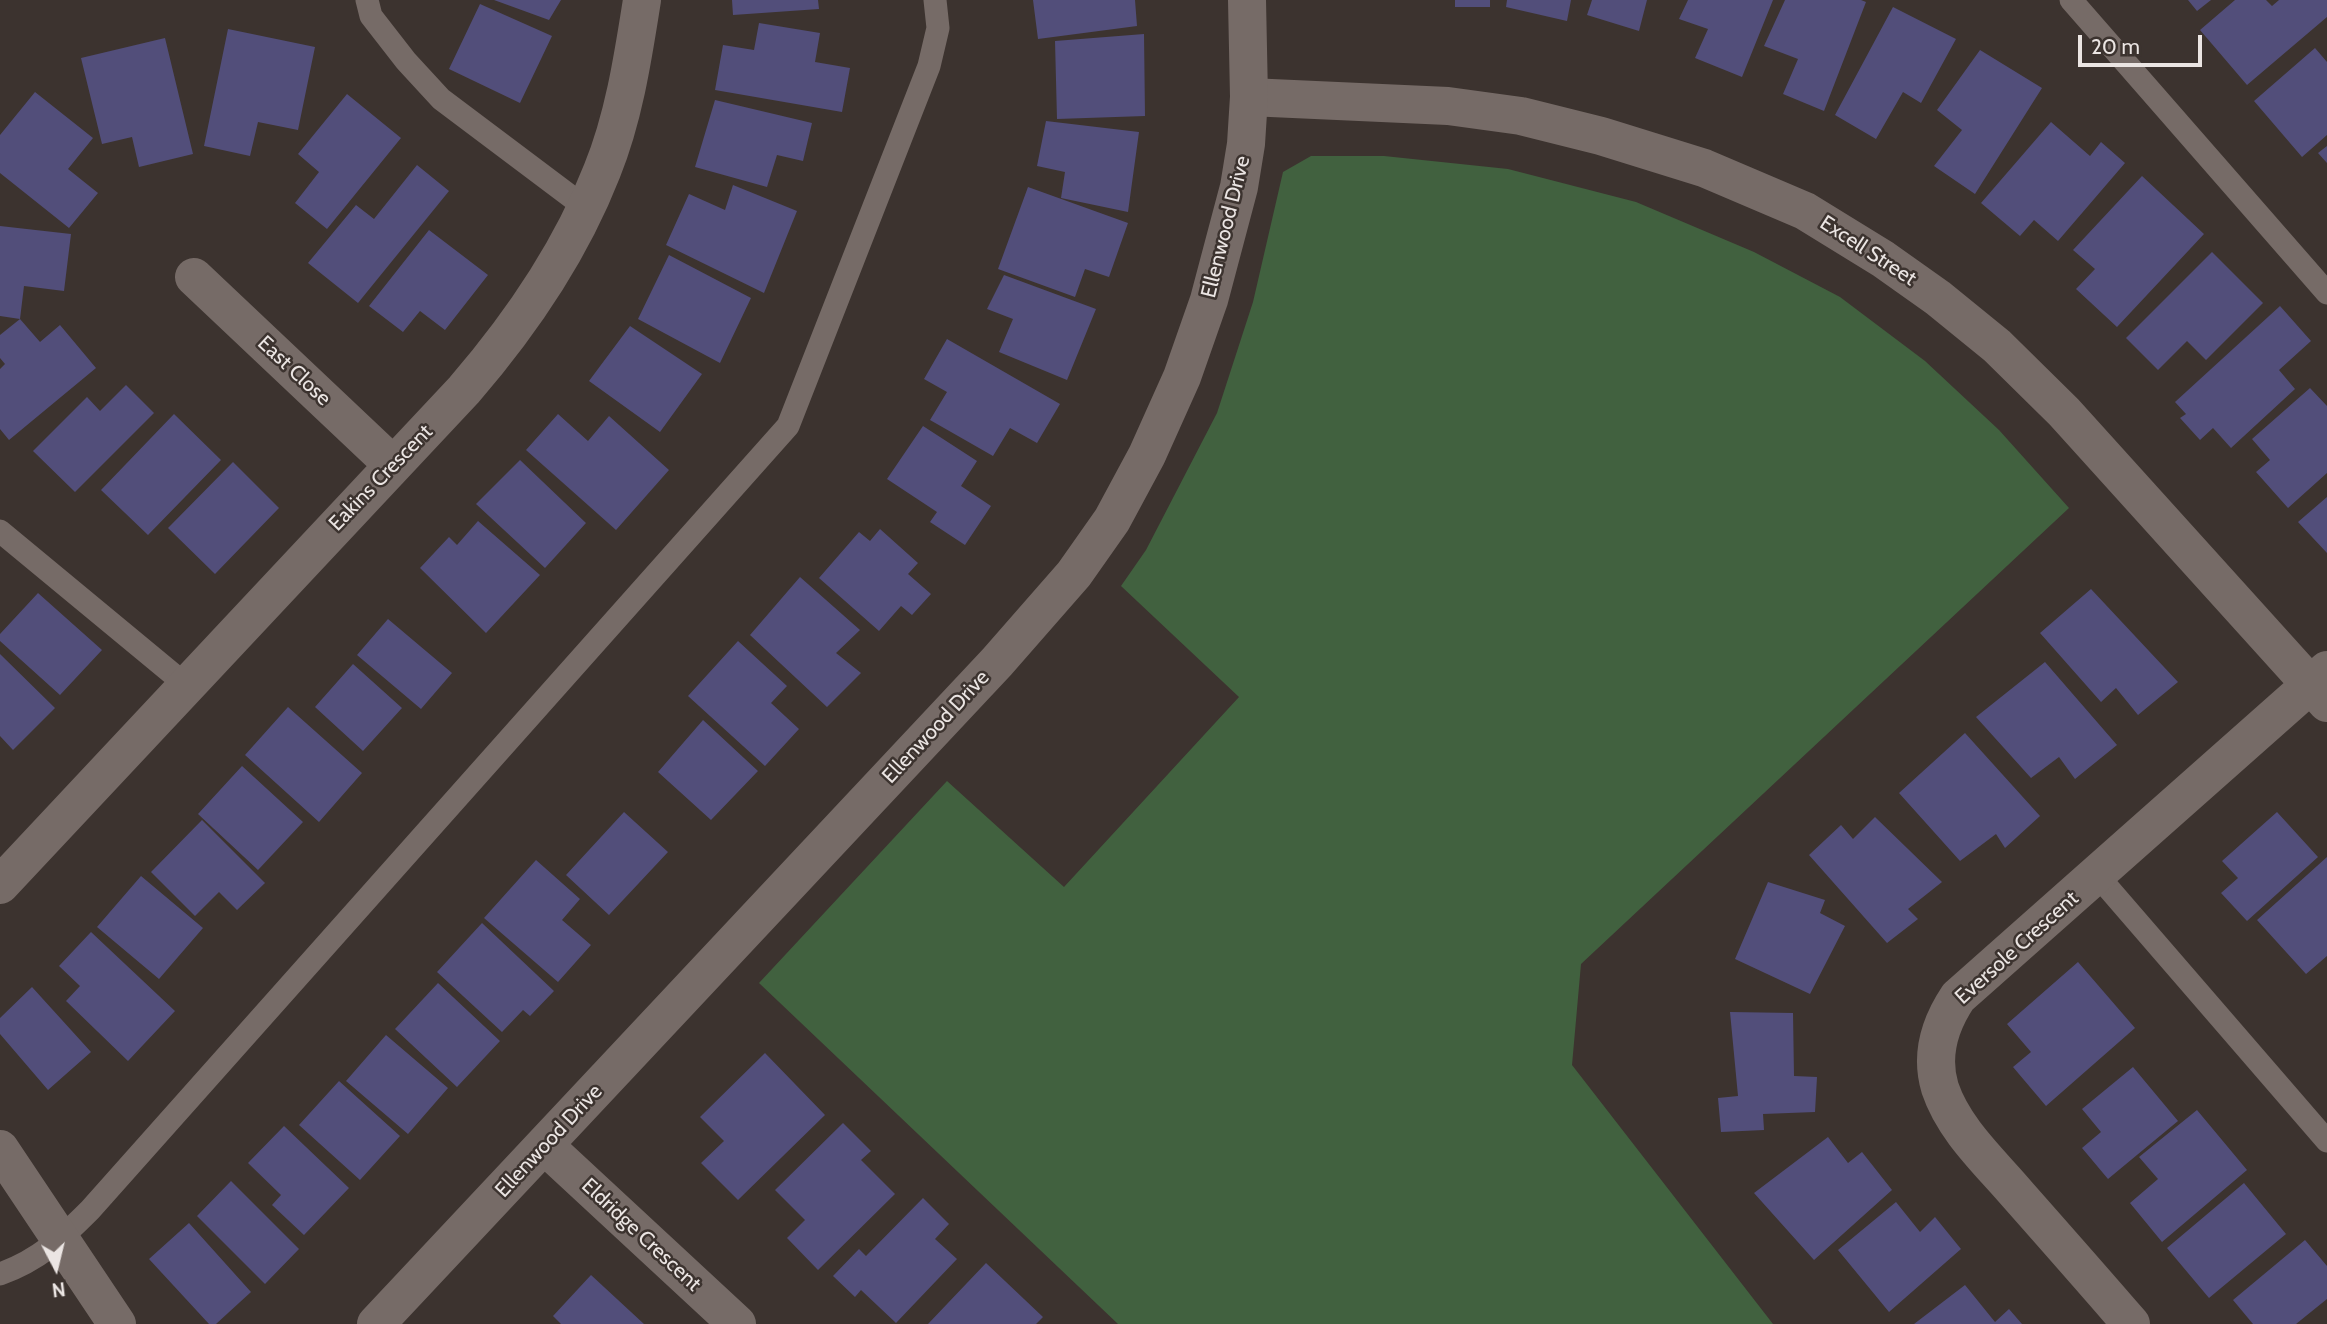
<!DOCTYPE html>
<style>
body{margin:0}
#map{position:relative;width:2327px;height:1324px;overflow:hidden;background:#3c332f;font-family:Cabin,sans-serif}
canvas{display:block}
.north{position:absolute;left:21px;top:1233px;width:70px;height:70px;-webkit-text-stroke:5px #3c332f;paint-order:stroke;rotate:173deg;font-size:19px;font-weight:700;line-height:28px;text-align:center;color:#ebe5e3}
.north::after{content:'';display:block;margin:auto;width:24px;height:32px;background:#ebe5e3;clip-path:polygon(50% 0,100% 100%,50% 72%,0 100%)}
.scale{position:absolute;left:2078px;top:35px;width:124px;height:32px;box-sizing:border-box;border:4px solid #ebe5e3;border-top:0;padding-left:9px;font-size:21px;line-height:24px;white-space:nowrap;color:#ebe5e3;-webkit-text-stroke:5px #3c332f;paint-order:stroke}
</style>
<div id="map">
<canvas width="2327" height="1324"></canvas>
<div class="north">N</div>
<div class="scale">20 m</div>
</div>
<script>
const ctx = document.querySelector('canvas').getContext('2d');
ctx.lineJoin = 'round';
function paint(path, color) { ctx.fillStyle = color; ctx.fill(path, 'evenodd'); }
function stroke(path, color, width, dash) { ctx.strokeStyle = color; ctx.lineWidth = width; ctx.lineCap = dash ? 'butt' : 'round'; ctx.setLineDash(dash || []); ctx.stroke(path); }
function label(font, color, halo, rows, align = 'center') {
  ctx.font = font + ' Cabin,sans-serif'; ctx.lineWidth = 5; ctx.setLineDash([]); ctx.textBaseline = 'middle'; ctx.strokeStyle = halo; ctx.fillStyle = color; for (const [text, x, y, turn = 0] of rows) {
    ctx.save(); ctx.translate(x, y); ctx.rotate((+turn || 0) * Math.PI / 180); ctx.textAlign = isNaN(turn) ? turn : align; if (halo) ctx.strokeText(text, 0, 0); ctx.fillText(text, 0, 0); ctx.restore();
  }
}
paint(new Path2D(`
 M 1311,156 L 1384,156 L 1508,169 L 1636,202 L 1754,252 L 1840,297 L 1925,361 L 1999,430 L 2069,508 L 1581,964 L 1572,1065 L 1773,1324 L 1118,1324 L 759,983 L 947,781 L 1064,887 L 1239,697 L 1121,586 L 1146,550 L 1217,413 L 1253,302 L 1283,172 Z`), '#41613f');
paint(new Path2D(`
 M 494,0 L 561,0 L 549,20 Z
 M 732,0 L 818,0 L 819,9 L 733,15 Z
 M 1033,0 L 1135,0 L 1137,26 L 1038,39 Z
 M 1455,0 L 1490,0 L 1490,7 L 1455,7 Z
 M 1507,0 L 1571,0 L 1567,21 L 1506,7 Z
 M 1592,0 L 1647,0 L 1639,31 L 1587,15 Z
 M 1688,0 L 1773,0 L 1742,77 L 1695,58 L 1708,29 L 1679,19 Z
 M 1785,0 L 1861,0 L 1866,2 L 1824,111 L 1783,94 L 1798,59 L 1764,46 Z
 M 2188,0 L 2211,0 L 2197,11 Z
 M 2235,0 L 2266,0 L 2272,6 L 2279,0 L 2327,0 L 2327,17 L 2247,85 L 2200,30 Z
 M 480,4 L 552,36 L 520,103 L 449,69 Z
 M 1893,7 L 1956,39 L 1921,103 L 1903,92 L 1876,139 L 1835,115 Z
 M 759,23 L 820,33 L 815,62 L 850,68 L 842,112 L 715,90 L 723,45 L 754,50 Z
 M 228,29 L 315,47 L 298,130 L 258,122 L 250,156 L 204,146 Z
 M 1144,34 L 1145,116 L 1057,119 L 1055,41 Z
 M 165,38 L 193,154 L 139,167 L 132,137 L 102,144 L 81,58 Z
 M 2315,48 L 2327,62 L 2327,135 L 2302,157 L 2254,101 Z
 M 1980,50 L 2042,88 L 1975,194 L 1934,166 L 1962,130 L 1937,110 Z
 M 35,92 L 93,138 L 68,169 L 98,193 L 69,228 L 0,173 L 0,135 Z
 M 347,94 L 401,138 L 327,229 L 295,203 L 319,172 L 298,154 Z
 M 715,100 L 812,123 L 803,161 L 777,155 L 767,187 L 695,167 Z
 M 1046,121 L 1139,132 L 1128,212 L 1061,198 L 1065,172 L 1037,166 Z
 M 2051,122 L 2090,156 L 2101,142 L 2125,163 L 2058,241 L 2034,220 L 2020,236 L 1981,203 Z
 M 2327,146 L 2327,163 L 2318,153 Z
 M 417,165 L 449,191 L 358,303 L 308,263 L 356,205 L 374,219 Z
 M 2142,176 L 2204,234 L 2117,327 L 2076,289 L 2095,269 L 2073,250 Z
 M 733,185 L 797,211 L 764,293 L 666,245 L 689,194 L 725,210 Z
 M 1028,187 L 1128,223 L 1109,277 L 1085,269 L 1075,297 L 998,269 Z
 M 0,226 L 71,234 L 64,291 L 24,286 L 20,319 L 40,342 L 60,325 L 96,368 L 9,440 L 0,429 L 0,369 L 5,364 L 0,358 L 0,335 L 20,319 L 0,316 Z
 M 429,230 L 488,275 L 445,330 L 420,311 L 403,332 L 369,306 Z
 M 2212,252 L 2263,303 L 2206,360 L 2187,341 L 2158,370 L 2126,338 Z
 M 669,255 L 751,298 L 720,363 L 638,319 Z
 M 1004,275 L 1096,309 L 1067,380 L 999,352 L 1013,319 L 987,309 Z
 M 2280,306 L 2311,341 L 2279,370 L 2295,389 L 2231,448 L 2213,428 L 2200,440 L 2180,418 L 2186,414 L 2175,402 Z
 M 630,326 L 702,374 L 660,432 L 589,381 Z
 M 947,339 L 1060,404 L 1037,443 L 1010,428 L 993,456 L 930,420 L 947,392 L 924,379 Z
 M 126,385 L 154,413 L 75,492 L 33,451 L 87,397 L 100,411 Z
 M 2310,388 L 2327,406 L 2327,473 L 2288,508 L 2256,472 L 2270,460 L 2252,439 Z
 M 174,414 L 221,460 L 148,535 L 101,490 Z
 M 558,414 L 588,441 L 609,416 L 669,470 L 616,530 L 526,450 Z
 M 923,426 L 977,461 L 961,486 L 991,506 L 965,545 L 930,522 L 937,512 L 887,479 Z
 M 520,460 L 586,523 L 545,568 L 476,504 Z
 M 233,462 L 279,508 L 215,574 L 168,528 Z
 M 2327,497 L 2327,553 L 2298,522 Z
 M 478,521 L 540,575 L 486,633 L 420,568 L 449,537 L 457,545 Z
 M 880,529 L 918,563 L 908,574 L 931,594 L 912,615 L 901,606 L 879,631 L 819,578 L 859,532 L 870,541 Z
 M 800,577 L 860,630 L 836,653 L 861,673 L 827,707 L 750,635 Z
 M 2091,589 L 2178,682 L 2138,715 L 2116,688 L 2101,702 L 2040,633 Z
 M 38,593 L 102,650 L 60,695 L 0,641 L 0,634 Z
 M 388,619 L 452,673 L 421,709 L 357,655 Z
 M 738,641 L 787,686 L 771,703 L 799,729 L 765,766 L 688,696 Z
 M 0,654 L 55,708 L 13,750 L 0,736 Z
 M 2045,662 L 2117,745 L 2075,779 L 2059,757 L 2031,778 L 1976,717 Z
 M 353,664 L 402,708 L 363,751 L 315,707 Z
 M 288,707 L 362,773 L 319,822 L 245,755 Z
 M 703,720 L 758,771 L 711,820 L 658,772 Z
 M 1965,733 L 2040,816 L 2005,848 L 1996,834 L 1960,861 L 1899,793 Z
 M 242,766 L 303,822 L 258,870 L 198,814 Z
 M 624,812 L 668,852 L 609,915 L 566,875 Z
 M 2277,812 L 2318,857 L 2247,921 L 2221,893 L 2238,878 L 2222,861 Z
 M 1875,817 L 1942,882 L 1908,909 L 1918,919 L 1887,943 L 1809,855 L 1841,825 L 1853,839 Z
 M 202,820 L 265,883 L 237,910 L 219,892 L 195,916 L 151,872 Z
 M 2327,857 L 2327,956 L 2306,974 L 2257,920 Z
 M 536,860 L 580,899 L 562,920 L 591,945 L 558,982 L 484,918 Z
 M 141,876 L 203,928 L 159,979 L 97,927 Z
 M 1768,882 L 1825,900 L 1820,913 L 1845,926 L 1810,994 L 1735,959 Z
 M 482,923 L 554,991 L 530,1016 L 523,1010 L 502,1032 L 437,972 Z
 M 91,932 L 175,1011 L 128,1061 L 66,1001 L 80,986 L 59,966 Z
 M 2078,962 L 2135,1028 L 2046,1106 L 2013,1067 L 2031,1052 L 2007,1024 Z
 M 438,983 L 500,1041 L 457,1087 L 395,1029 Z
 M 32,987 L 91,1052 L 48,1090 L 0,1034 L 0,1018 Z
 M 1730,1012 L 1793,1013 L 1794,1076 L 1817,1077 L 1815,1112 L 1763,1114 L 1764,1130 L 1721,1132 L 1718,1098 L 1738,1096 Z
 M 386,1035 L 448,1088 L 408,1134 L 346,1081 Z
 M 765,1053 L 825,1115 L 738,1200 L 701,1163 L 724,1141 L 700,1117 Z
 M 2133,1067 L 2178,1121 L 2108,1179 L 2082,1148 L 2101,1132 L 2082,1109 Z
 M 339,1081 L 400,1136 L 360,1180 L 299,1125 Z
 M 2197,1110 L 2247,1170 L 2162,1242 L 2130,1203 L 2158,1179 L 2139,1157 Z
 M 843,1123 L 871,1151 L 861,1160 L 895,1194 L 818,1270 L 787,1238 L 805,1220 L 775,1190 Z
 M 284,1126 L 349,1188 L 304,1235 L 272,1205 L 281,1195 L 248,1163 Z
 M 1828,1137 L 1848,1163 L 1862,1152 L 1892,1190 L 1814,1260 L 1754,1193 Z
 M 231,1181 L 299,1249 L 265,1284 L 197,1216 Z
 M 2244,1183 L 2286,1234 L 2209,1298 L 2167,1248 Z
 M 923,1198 L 949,1224 L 935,1239 L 957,1259 L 896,1323 L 861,1290 L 855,1297 L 833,1276 L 859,1249 L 866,1256 Z
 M 1896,1202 L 1920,1232 L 1935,1217 L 1961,1249 L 1889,1312 L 1838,1250 Z
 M 189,1223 L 251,1292 L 216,1324 L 209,1324 L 149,1259 Z
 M 2305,1240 L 2327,1266 L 2327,1299 L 2296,1324 L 2253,1324 L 2233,1300 Z
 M 986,1263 L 1043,1317 L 1036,1324 L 928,1324 Z
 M 591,1275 L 644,1324 L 561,1324 L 553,1316 Z
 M 1965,1285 L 1995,1322 L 2009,1309 L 2022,1324 L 1914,1324 Z`), '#524e7a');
stroke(new Path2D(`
 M 367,0 L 371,16 L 406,61 L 441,99 L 586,208
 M 2071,0 L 2327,293
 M 0,531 L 186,685
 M 2097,875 L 2327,1141
 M 0,1274 C 39,1260 61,1239 90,1210 L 788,426 L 929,66 L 938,28 L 935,0`), '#766b67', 23);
stroke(new Path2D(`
 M 1249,97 L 1448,106 L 1521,116 L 1601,136 L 1704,168 L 1805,211 L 1883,259 L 1938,298 L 1997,346 L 2064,412 L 2327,703
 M 194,277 L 393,465
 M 0,885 L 464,390 C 521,324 570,253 602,171 C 624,117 633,57 642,0
 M 545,1146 L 737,1324
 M 0,1149 L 117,1324
 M 2131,1324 C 2094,1281 2056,1238 2018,1195 C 1990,1162 1954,1130 1940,1088 C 1930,1055 1940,1024 1958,997 L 2327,670`), '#766b67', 38);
stroke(new Path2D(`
 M 376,1324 L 997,662 L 1074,574 L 1112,520 L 1147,455 L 1182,377 L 1209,300 L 1239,187 L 1246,144 L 1249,97 L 1247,0`), '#766b67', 38);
label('21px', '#ebe5e3', '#3c332f', [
 ["Ellenwood Drive",1226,227,-76],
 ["Excell Street",1868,251,33],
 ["East Close",294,371,43],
 ["Eakins Crescent",381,478,-46],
 ["Ellenwood Drive",936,727,-47],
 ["Eversole Crescent",2017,948,-42],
 ["Ellenwood Drive",549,1141,-47],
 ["Eldridge Crescent",641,1235,43]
]);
</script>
